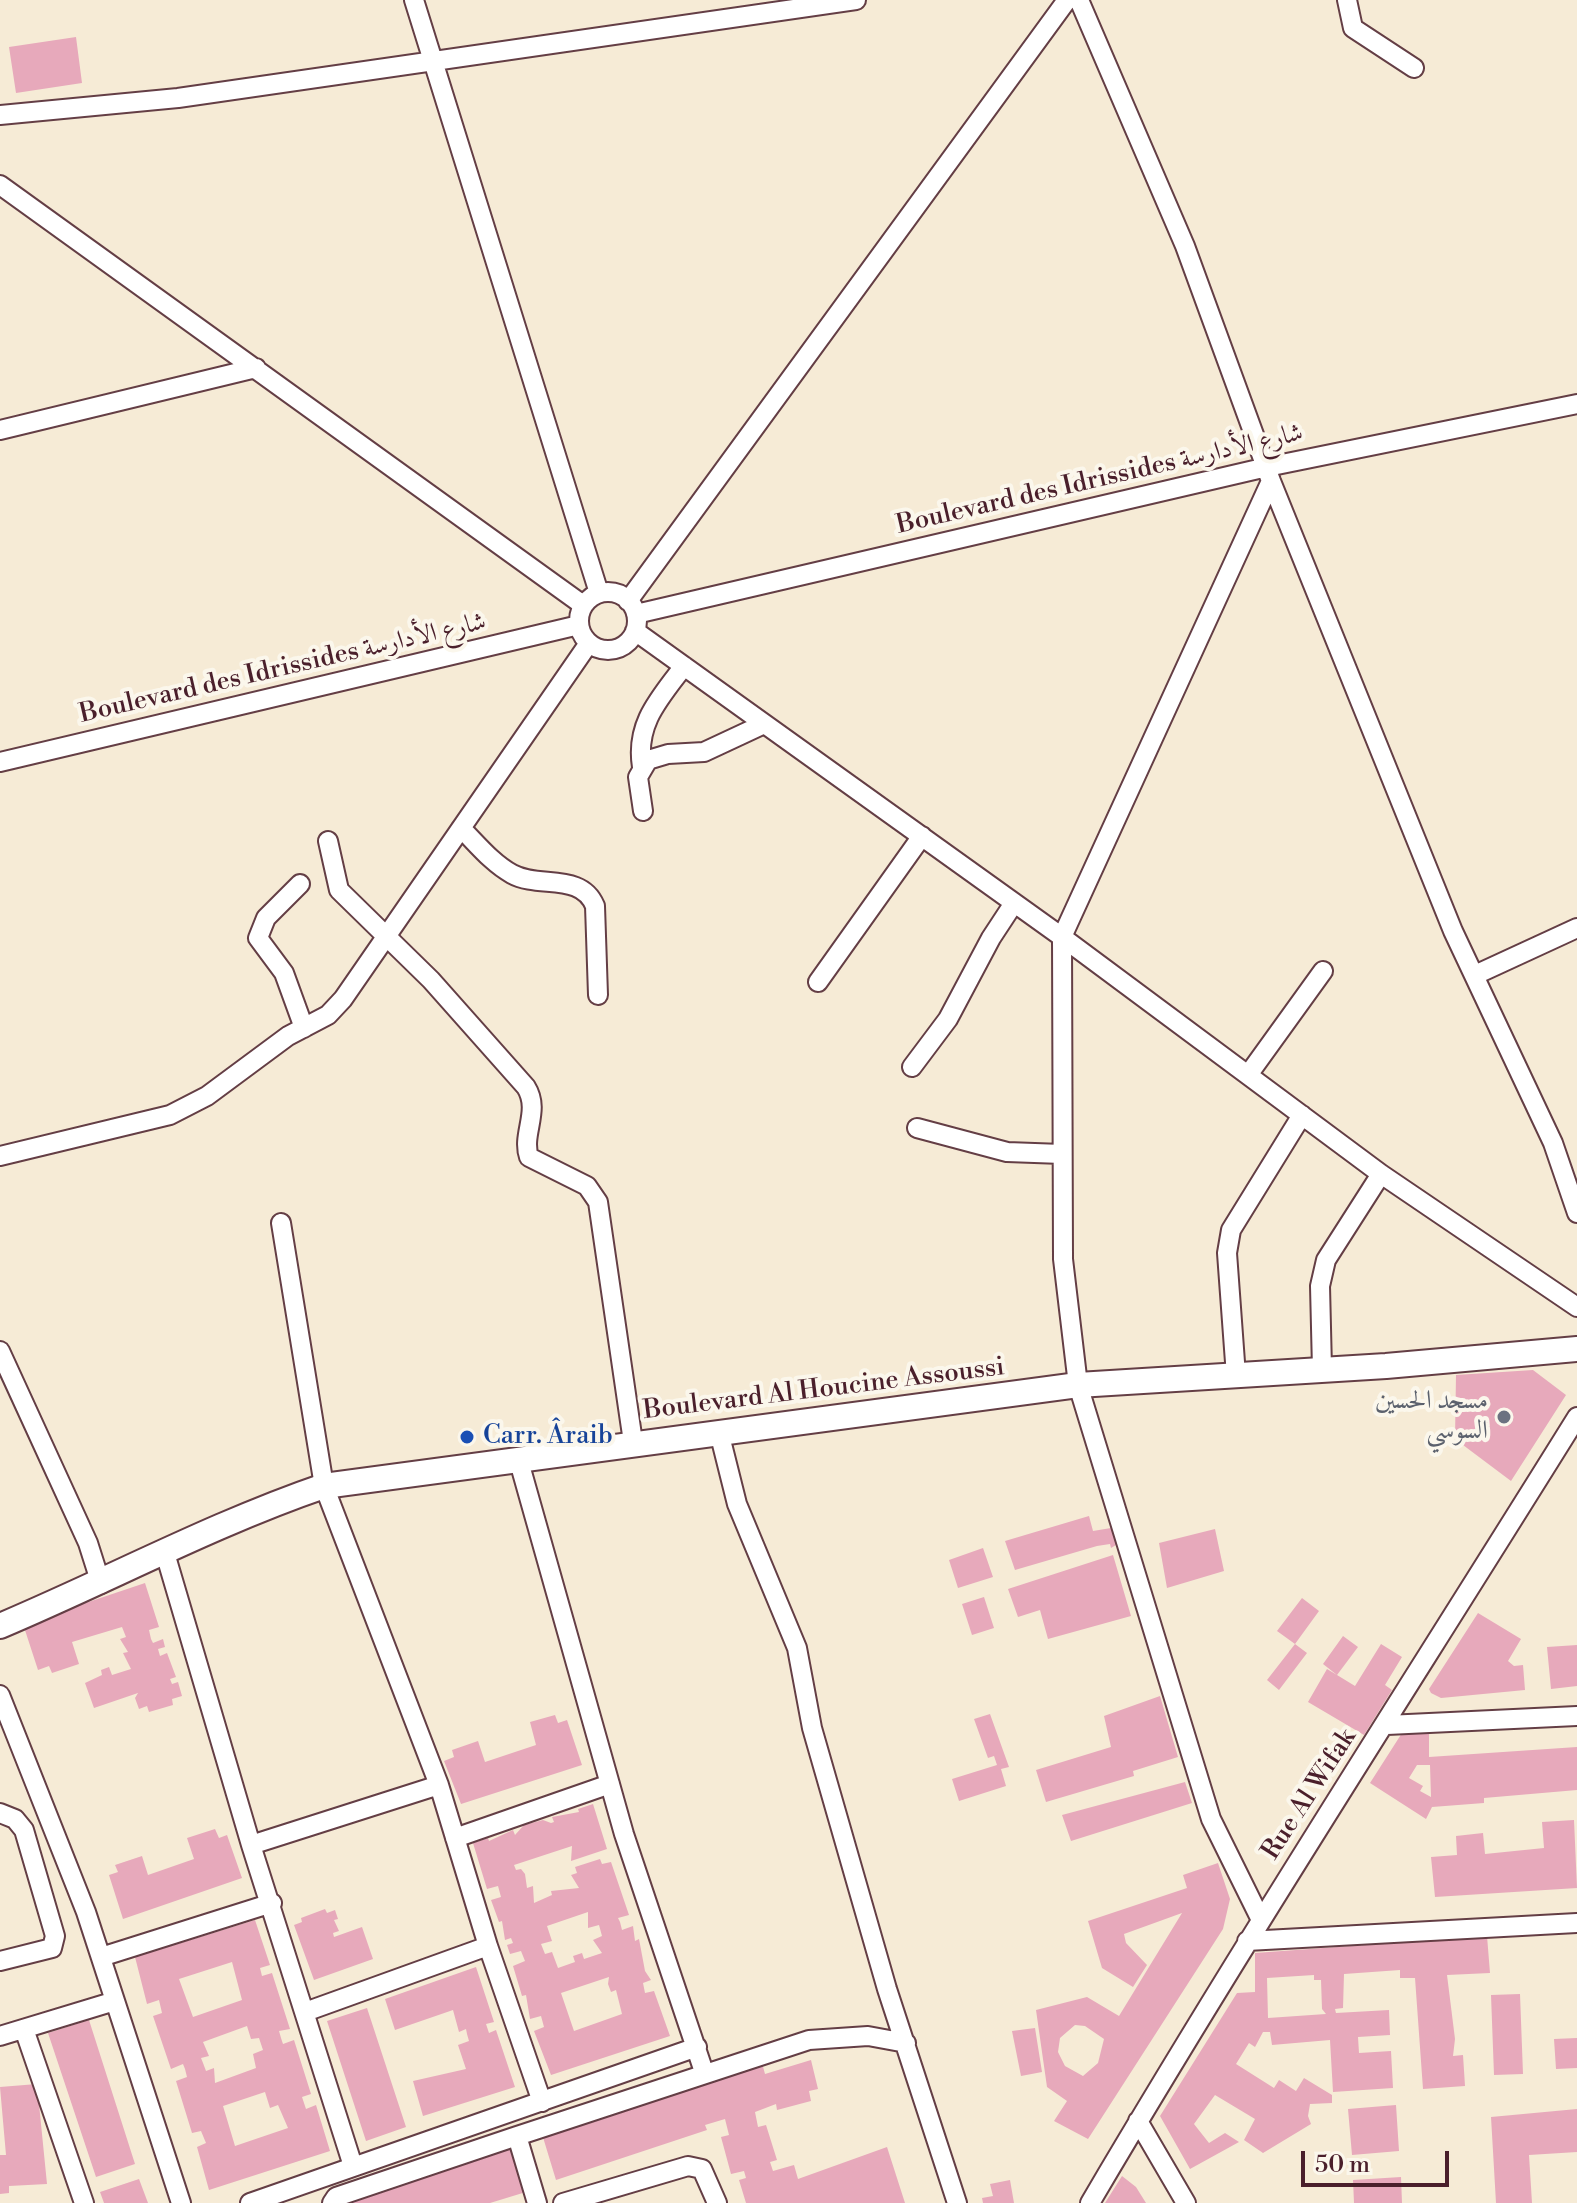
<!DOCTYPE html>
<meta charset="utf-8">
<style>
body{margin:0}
#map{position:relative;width:1577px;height:2203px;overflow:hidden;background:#f6ebd6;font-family:"Libre Bodoni",serif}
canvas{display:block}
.scale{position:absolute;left:1301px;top:2151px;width:148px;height:36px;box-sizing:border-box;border:4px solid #4a1f2b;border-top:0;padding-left:10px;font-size:24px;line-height:28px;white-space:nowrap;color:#4a1f2b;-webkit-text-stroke:6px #fbf7ec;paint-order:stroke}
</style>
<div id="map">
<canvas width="1577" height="2203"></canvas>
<div class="scale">50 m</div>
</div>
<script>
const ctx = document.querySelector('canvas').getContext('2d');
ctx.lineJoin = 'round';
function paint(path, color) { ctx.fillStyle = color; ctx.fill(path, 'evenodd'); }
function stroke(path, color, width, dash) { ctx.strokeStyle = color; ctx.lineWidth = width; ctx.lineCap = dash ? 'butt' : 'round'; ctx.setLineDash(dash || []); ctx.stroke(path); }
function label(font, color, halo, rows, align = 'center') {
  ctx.font = font + ' "Libre Bodoni",Amiri,serif'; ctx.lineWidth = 8; ctx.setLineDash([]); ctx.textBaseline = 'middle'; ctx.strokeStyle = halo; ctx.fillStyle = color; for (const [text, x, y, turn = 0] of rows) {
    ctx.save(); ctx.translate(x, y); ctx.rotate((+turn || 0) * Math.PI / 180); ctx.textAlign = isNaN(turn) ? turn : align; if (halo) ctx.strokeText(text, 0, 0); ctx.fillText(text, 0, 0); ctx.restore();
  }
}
paint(new Path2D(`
 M 76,37 L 82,83 L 16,93 L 9,47 Z
 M 1533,1370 L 1566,1395 L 1511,1481 L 1455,1439 L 1456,1375 Z
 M 1089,1516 L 1093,1531 L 1117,1527 L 1121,1542 L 1111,1548 L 1110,1544 L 1097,1546 L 1015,1570 L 1005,1541 Z
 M 1215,1529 L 1224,1571 L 1167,1588 L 1159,1543 Z
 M 983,1548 L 993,1577 L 958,1588 L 949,1560 Z
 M 1113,1555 L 1131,1616 L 1048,1639 L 1040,1610 L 1018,1617 L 1008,1589 Z
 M 145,1583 L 159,1627 L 149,1630 L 151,1639 L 153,1643 L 163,1639 L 165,1647 L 158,1649 L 160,1656 L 167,1653 L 176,1677 L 170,1679 L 172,1684 L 178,1682 L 182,1696 L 172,1699 L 173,1705 L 149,1712 L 147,1706 L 139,1709 L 135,1698 L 138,1693 L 94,1708 L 85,1683 L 102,1675 L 101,1670 L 109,1667 L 112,1675 L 131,1669 L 123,1653 L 128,1652 L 120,1639 L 126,1637 L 122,1627 L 72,1642 L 79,1664 L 52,1673 L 49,1666 L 38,1670 L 23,1624 Z
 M 984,1597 L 994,1628 L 972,1635 L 962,1604 Z
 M 1302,1598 L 1319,1611 L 1295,1644 L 1277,1631 Z
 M 1478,1613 L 1521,1639 L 1508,1661 L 1514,1666 L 1523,1665 L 1525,1690 L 1441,1698 L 1431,1693 L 1429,1689 Z
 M 1343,1636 L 1358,1647 L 1337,1675 L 1355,1686 L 1381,1644 L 1402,1657 L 1385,1685 L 1392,1690 L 1364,1735 L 1308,1702 L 1327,1669 L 1337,1675 L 1323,1664 Z
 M 1295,1644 L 1307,1653 L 1279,1690 L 1267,1680 Z
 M 1577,1645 L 1577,1686 L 1551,1689 L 1547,1647 Z
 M 1160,1696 L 1178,1757 L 1133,1771 L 1134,1776 L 1046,1802 L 1036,1770 L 1111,1747 L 1104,1716 Z
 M 990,1714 L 1009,1767 L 1001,1769 L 1006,1786 L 959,1801 L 952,1779 L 997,1765 L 994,1756 L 988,1758 L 974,1719 Z
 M 555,1715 L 558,1723 L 567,1720 L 582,1765 L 461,1804 L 444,1761 L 454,1757 L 452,1750 L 478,1741 L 485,1762 L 536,1745 L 530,1722 Z
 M 1429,1732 L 1429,1757 L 1577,1747 L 1577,1790 L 1484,1798 L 1484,1803 L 1432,1807 L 1426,1819 L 1370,1783 L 1402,1733 ZM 1417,1765 L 1430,1765 L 1431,1797 L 1420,1791 L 1423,1786 L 1409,1778 Z
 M 1185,1782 L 1192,1803 L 1071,1841 L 1062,1815 Z
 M 593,1804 L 607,1849 L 571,1861 L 572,1846 L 514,1865 L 516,1870 L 521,1869 L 525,1874 L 527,1888 L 533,1886 L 534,1903 L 552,1895 L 551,1891 L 579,1888 L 571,1875 L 577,1873 L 575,1867 L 600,1859 L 602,1864 L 611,1862 L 629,1915 L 618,1918 L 620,1922 L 622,1930 L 633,1926 L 635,1941 L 639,1939 L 645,1971 L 651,1980 L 643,1983 L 645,1993 L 654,1991 L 670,2036 L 551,2075 L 534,2031 L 544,2027 L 541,2016 L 530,2019 L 526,1995 L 522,1996 L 513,1966 L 525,1961 L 521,1951 L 510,1954 L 507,1945 L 513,1943 L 511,1938 L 505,1940 L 502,1921 L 499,1922 L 491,1900 L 501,1897 L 498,1886 L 487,1889 L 473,1843 L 488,1838 L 489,1841 L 513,1830 L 515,1835 L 524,1825 L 543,1820 L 551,1823 L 554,1822 L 552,1817 L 579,1812 L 578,1809 ZM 588,1912 L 588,1928 L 599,1925 L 602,1936 L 593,1940 L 602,1953 L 584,1959 L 582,1953 L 573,1956 L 575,1962 L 558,1968 L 552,1952 L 545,1954 L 541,1944 L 552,1941 L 547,1926 ZM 609,1977 L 608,1984 L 611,1992 L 616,1990 L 622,2014 L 574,2031 L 561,1993 Z
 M 1574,1820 L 1577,1888 L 1435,1897 L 1431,1857 L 1457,1855 L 1456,1836 L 1483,1833 L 1485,1854 L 1544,1848 L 1542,1822 Z
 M 215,1829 L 219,1838 L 227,1835 L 242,1878 L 123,1919 L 109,1875 L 118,1872 L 115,1865 L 142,1856 L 148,1875 L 194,1859 L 187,1838 Z
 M 1218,1863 L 1230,1899 L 1223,1929 L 1088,2139 L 1054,2121 L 1067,2101 L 1047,2087 L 1036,2010 L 1087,1997 L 1119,2016 L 1182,1913 L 1124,1934 L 1126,1943 L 1147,1965 L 1133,1987 L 1102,1968 L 1088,1921 L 1187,1888 L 1183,1875 ZM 1075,2025 L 1085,2026 L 1104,2039 L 1098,2063 L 1083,2076 L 1065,2066 L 1058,2052 L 1060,2038 Z
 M 325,1909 L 327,1913 L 335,1910 L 338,1919 L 334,1920 L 339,1931 L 333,1933 L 334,1937 L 362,1927 L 373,1959 L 314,1980 L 294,1925 L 302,1922 L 301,1918 Z
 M 255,1920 L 270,1965 L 260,1968 L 262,1976 L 272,1973 L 290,2029 L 279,2031 L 281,2038 L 283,2044 L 294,2040 L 311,2094 L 302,2097 L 306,2109 L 316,2105 L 330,2151 L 209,2190 L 197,2147 L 206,2143 L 201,2131 L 192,2133 L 176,2081 L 187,2077 L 185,2069 L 183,2064 L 171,2069 L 153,2016 L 162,2013 L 159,2000 L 147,2004 L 135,1957 ZM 232,1962 L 242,2000 L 193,2017 L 179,1979 ZM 247,2026 L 251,2039 L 259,2038 L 263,2050 L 253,2054 L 256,2068 L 215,2083 L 214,2068 L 206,2071 L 203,2063 L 201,2058 L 209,2056 L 203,2042 ZM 265,2092 L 270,2108 L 278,2105 L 288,2128 L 235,2146 L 223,2106 Z
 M 1487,1936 L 1490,1973 L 1447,1975 L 1455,2039 L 1453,2056 L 1463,2055 L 1465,2086 L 1423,2089 L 1415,1978 L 1400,1978 L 1400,1970 L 1344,1974 L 1343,2008 L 1335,2009 L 1336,2013 L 1389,2010 L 1390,2035 L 1358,2037 L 1359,2053 L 1391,2051 L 1393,2088 L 1333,2092 L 1330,2040 L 1272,2045 L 1270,2032 L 1263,2032 L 1255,2047 L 1249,2043 L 1236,2064 L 1274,2088 L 1279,2080 L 1296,2091 L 1304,2078 L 1332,2095 L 1332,2103 L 1310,2104 L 1308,2116 L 1311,2124 L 1263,2153 L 1244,2140 L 1255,2119 L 1215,2095 L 1194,2124 L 1209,2143 L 1225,2133 L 1239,2142 L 1190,2169 L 1160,2116 L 1237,1993 L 1255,1992 L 1255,1953 ZM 1314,1975 L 1314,1980 L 1321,1980 L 1322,2009 L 1326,2014 L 1268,2018 L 1267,1978 Z
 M 476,1967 L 494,2022 L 486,2024 L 489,2033 L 496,2030 L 515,2087 L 423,2116 L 413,2081 L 466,2069 L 458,2045 L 469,2041 L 467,2034 L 466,2029 L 459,2032 L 453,2010 L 395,2030 L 385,1999 Z
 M 1520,1994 L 1523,2074 L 1494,2075 L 1491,1995 Z
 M 367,2008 L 406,2127 L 366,2141 L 327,2021 Z
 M 89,2020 L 135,2164 L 96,2177 L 48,2033 Z
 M 1035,2028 L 1042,2072 L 1021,2076 L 1012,2031 Z
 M 1577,2038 L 1577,2068 L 1556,2069 L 1554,2039 Z
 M 811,2060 L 818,2089 L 809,2091 L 811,2101 L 777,2110 L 776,2104 L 755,2112 L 758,2127 L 766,2125 L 777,2160 L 770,2162 L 773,2171 L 794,2165 L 798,2179 L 887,2147 L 905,2203 L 746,2203 L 739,2180 L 746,2178 L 744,2171 L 731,2174 L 721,2137 L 729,2135 L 725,2119 L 705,2125 L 707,2130 L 556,2180 L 542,2134 L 762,2063 L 765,2074 Z
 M 37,2084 L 47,2184 L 9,2186 L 9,2193 L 0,2194 L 0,2155 L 6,2155 L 0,2087 Z
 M 1396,2105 L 1399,2151 L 1352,2155 L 1348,2109 Z
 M 1577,2109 L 1577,2152 L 1529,2155 L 1532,2203 L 1496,2203 L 1491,2117 Z
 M 512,2147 L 526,2192 L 490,2203 L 351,2203 L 353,2198 Z
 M 1122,2176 L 1136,2187 L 1146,2203 L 1105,2203 Z
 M 1401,2177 L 1402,2203 L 1354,2203 L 1353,2180 Z
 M 139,2179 L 148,2203 L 104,2203 L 100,2192 Z
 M 1010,2180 L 1014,2203 L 983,2203 L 982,2198 L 993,2196 L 990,2184 Z`), '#e7a9bb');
const street = new Path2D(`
 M 414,0 L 599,593
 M 1079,0 L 1185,246 L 1271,481 L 1453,931 L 1553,1143 L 1577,1213
 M 1347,0 L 1353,28 L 1414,68
 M 0,115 L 178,98 L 856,0
 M 0,185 L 583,605
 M 0,430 L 256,368
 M579 621a29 29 0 1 1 58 0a29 29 0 1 1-58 0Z
 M 628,601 L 1067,0
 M 636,614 L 1267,467 L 1577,404
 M 635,631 L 1062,937 L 1381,1174 L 1577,1307
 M 0,762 L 579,625
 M 642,767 C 635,724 659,699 684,666
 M 643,811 L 638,777 L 648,760 L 668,754 L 704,752 L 764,724
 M 461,828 C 477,844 492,863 512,874 C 539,889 581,872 595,906 L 598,995
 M 328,841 L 339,890 L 431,980 L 526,1087 C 541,1111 521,1134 529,1157 L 587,1186 L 598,1202 L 633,1442
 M 300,884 L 266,918 L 258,938 L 284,973 L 304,1028
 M 1475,975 L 1577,928
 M 818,982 L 922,836
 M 912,1067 L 948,1019 L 991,938 L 1014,903
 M 1248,1075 L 1323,971
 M 917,1128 L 1007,1152 L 1062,1154
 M 0,1156 L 170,1115 L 207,1096 L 288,1036 L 328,1015 L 343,999 L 589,643
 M 281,1223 L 324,1486 L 439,1785 L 488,1946
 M 0,1351 L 88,1543 L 101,1584
 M 1322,1369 L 1320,1286 L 1326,1260 L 1381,1174
 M 1236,1376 L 1227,1253 L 1231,1230 L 1302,1115
 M 719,1432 L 737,1504 L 797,1648 L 812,1728 L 887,1989 L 957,2203
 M 518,1458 L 624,1834 L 704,2072
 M 165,1553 L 251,1845 L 353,2166
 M 0,1695 L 86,1912 L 181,2203
 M 1387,1725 L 1577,1716
 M 0,1813 L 15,1819 L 24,1830 L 55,1936 L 52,1948 L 0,1961
 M 455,1838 L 610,1784
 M 251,1845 L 439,1785
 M 1260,1918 L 1211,1819 L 1078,1385 L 1063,1259 L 1062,937 L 1271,481
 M 1247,1941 L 1577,1923
 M 101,1957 L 272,1903
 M 305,2012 L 488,1946 L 542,2102
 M 24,2029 L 84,2203
 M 0,2036 L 115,2001
 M 1138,2121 L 1186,2203
 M 517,2136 L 809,2040 L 868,2036 L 906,2043
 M 250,2203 L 697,2047
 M 332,2203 L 336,2197 L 517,2136 L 537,2203
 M 563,2203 L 688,2166 L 702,2169 L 717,2203
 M 1090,2203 C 1246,1938 1414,1679 1577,1417`);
const secondary = new Path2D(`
 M 0,1626 C 109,1580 213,1524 324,1486 L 1078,1385 L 1386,1366 L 1577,1349`);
stroke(street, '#643e45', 22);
stroke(secondary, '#643e45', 28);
stroke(street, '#fff', 18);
stroke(secondary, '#fff', 24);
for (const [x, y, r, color] of [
 [1504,1417,8,"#6b7280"],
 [467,1437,8,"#1a4fb4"]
]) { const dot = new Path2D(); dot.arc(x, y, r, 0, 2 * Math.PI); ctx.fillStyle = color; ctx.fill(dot); stroke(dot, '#fbf7ec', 3); }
label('26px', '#4a1f2b', '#fbf7ec', [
 ["Boulevard des Idrissides شارع الأدارسة",1100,480,-13],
 ["Boulevard des Idrissides شارع الأدارسة",283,669,-13],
 ["Boulevard Al Houcine Assoussi",824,1390,-7],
 ["Rue Al Wifak",1310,1795,-57]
]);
label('26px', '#5b616d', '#fbf7ec', [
 ["مسجد الحسين",1488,1402],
 ["السوسي",1488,1432]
], 'right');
label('26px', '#164399', '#fbf7ec', [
 ["Carr. Âraib",483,1437]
], 'left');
</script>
